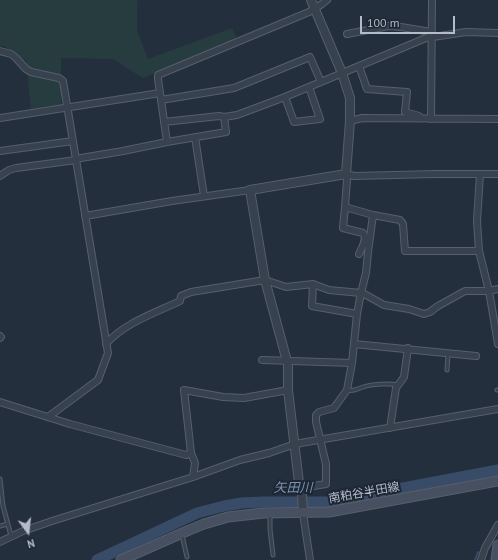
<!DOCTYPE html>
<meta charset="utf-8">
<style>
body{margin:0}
#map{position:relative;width:498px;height:560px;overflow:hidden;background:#242f3e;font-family:"PT Sans",sans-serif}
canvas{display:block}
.north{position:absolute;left:8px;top:512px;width:40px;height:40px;-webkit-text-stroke:3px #1d2633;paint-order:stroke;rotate:165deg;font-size:11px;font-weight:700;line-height:16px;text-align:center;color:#b4bcc9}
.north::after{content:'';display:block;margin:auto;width:14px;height:18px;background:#b4bcc9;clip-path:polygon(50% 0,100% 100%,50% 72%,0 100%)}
.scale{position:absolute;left:360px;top:16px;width:95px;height:18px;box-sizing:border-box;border:2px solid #b4bcc9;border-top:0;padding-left:5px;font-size:12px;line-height:14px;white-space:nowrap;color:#b4bcc9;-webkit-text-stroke:3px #1d2633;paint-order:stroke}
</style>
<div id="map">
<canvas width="498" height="560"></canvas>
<div class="north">N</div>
<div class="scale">100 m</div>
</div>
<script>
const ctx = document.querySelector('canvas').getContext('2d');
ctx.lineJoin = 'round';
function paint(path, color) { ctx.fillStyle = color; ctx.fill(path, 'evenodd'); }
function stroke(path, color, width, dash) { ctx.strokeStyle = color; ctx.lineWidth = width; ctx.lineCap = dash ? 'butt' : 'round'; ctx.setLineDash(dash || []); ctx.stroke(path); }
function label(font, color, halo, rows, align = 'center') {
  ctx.font = font + ' "PT Sans","Noto Sans JP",sans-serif'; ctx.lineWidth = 4; ctx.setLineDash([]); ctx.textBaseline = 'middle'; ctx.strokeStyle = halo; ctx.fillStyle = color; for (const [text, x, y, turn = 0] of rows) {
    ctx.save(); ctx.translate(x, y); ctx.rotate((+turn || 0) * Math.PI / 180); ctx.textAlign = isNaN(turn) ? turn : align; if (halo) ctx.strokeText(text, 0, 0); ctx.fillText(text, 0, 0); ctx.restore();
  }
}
paint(new Path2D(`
 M 0,0 L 138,0 L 137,1 L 137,31 L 148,59 L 232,28 L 237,38 L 143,78 L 113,59 L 61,58 L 61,105 L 31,109 L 26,61 L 4,46 L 0,46 Z`), '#263c3f');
stroke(new Path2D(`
 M 475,560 L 478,552`), '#394c67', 2);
stroke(new Path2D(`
 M 97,560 L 197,513 L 224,506 L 242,503 L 264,502 L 336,502 L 361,496 L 498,470`), '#394c67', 11);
const service = new Path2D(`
 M 447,370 L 448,354
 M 347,390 C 353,392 357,389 363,387 C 372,384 389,383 398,385
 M 497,390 L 498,390
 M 0,479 L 3,506 L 10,532 L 12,536
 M 270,513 L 270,529 L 273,555
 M 0,526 L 8,524
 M 182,535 L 187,557`);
const minor = new Path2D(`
 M 327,0 L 322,4 L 309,12 L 158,75 L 158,79 L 167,142 L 226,132 L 224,117 L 237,115 L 285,97 L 426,38 L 466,32 L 498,33
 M 347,34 L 389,26 L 401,27 L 431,32
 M 0,51 L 11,54 L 16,58 L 26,69 L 31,72 L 59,78 L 63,81 L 108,353 L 98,380 L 48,417
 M 359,66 L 367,89 L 407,92 L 405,112 L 419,116 L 421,118
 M 285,97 L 294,122 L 320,119 L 309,87
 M 161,100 L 234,88 L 310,57 L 321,82
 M 0,118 L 160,93
 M 431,119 L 432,0
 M 350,121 L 362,118 L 498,119
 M 164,122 L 219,116 L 224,117
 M 195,137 L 204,196
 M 0,151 L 73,141
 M 480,174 L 477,221 L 479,251 L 489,291 L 498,344
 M 0,176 L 9,170 L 16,168 L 76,160 L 81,158 L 123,151 L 167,142
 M 345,207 L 343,228 L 363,233 C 368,239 362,247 359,254
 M 85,216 L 172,201 L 250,190
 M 479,251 L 405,251 L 403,224 L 400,220 L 373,215 L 345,207 L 347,180 L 346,174 L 354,176 L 435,174 L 498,174
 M 313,284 L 312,306 L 357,314
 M 0,336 L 1,337 L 0,338
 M 106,344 C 124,323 155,313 180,301 L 181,296 L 191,292 L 265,280 L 286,287 L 313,284 L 329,290 L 361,293 L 366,295 L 384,305 L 409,309 L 424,314 L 430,312 L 438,306 L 465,291 L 489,291 L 498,289
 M 354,344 L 476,356
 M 262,360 L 352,363
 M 0,402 L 70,424 L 186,455 L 191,453 L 195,463 L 193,477
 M 390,428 L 396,388 L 404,377 L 408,348
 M 191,453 L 184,390 L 223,397 L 244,398 L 288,390
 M 301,488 L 326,484 L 326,464 L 316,422 L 316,415 L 319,412 L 334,408 L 347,390 L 352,363 L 357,314 L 361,293 L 366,273 L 368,252 L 373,215
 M 303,513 L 310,560
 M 0,542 L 23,531 L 52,521 L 193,477 L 240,460 L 269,453 L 295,444 L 498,409
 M 481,560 L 485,548 L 498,525`);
const tertiary = new Path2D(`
 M 250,190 L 265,280 L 288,365 L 288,390 L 299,483 L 302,494 L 303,513
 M 250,190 L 346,174 L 350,121 L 350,98 L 342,73 L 311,0`);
const secondary = new Path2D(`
 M 121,560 L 187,531 L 204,524 L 228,517 L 264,513 L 329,512 L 498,481
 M 496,560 L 498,545`);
stroke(service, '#565f6c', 5);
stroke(minor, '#565f6c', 8);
stroke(tertiary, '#565f6c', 10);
stroke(secondary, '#565f6c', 11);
stroke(service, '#38414e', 3);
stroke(minor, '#38414e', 6);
stroke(tertiary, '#38414e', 8);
stroke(secondary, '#465061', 9);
label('12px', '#b4bcc9', '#1d2633', [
 ["南粕谷半田線",364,493,-10]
]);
label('italic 13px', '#7c92b1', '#1d2633', [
 ["矢田川",293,488]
]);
</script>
